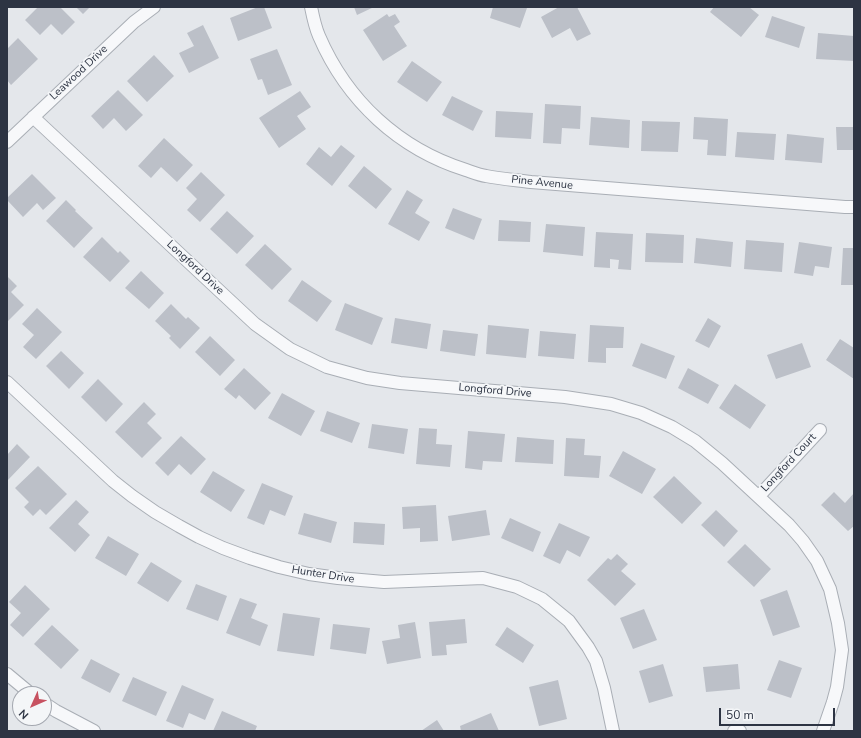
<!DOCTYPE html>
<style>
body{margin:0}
#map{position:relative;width:861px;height:738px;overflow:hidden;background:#e4e7eb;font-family:"Nunito Sans",sans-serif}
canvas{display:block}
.frame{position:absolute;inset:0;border:8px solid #2d3443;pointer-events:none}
.north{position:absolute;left:12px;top:686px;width:40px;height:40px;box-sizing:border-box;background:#f4f6f8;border:1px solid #a4a8b0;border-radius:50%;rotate:225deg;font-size:11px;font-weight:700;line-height:16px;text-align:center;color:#2d3443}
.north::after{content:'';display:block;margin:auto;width:14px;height:18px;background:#c75261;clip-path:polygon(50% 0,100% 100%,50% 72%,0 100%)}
.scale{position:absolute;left:719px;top:708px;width:116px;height:18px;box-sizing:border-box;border:2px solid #2d3443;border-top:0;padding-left:5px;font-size:12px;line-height:14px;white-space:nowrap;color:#2d3443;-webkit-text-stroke:3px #f4f6f8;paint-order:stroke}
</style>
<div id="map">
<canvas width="861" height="738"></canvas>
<div class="frame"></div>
<div class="north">N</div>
<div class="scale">50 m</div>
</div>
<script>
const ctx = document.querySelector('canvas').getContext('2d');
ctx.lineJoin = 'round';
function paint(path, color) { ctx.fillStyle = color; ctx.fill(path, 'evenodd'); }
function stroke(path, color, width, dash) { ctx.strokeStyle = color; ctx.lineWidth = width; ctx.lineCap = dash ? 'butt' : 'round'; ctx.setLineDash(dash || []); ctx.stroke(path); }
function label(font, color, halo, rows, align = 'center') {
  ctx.font = font + ' "Nunito Sans",sans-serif'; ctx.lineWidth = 3.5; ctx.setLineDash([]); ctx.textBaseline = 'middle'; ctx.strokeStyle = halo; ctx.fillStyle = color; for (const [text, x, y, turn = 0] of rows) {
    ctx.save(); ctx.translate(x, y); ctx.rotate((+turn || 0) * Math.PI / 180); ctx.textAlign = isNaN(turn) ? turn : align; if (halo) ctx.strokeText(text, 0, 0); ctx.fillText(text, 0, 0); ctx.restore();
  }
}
paint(new Path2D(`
 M 38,7 L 60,7 L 75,22 L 62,35 L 51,24 L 40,35 L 25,20 Z
 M 76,7 L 90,7 L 83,14 Z
 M 258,7 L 264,7 L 272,28 L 238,41 L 230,18 Z
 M 354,7 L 374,7 L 357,15 Z
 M 493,7 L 527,8 L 520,28 L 490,18 Z
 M 559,7 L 577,7 L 591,34 L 577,41 L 570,28 L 552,38 L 541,17 Z
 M 714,7 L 749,7 L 759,15 L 741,37 L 710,12 Z
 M 387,14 L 389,17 L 395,14 L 400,22 L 394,26 L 407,46 L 383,61 L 363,30 Z
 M 772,16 L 805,27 L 799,48 L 765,37 Z
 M 203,25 L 219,58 L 189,73 L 179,53 L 194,46 L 187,33 Z
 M 818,33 L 854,36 L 854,61 L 816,59 Z
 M 18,38 L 38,59 L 11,85 L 7,80 L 7,49 Z
 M 277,49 L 292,85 L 268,95 L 262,79 L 258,80 L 250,59 Z
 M 154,55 L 174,76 L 147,102 L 127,81 Z
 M 412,61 L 442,82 L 427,102 L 397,82 Z
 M 118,90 L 143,115 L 126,131 L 114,118 L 103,129 L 91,116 Z
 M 300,91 L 311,107 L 297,116 L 306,129 L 279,148 L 259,118 Z
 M 452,96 L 483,111 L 473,131 L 442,115 Z
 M 545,104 L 581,106 L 580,129 L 562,128 L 561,144 L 543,143 Z
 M 496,111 L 533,113 L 531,139 L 495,137 Z
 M 591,117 L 630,120 L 629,148 L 589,145 Z
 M 694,117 L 728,119 L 726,156 L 707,155 L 708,140 L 693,139 Z
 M 642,121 L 680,122 L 678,152 L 641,151 Z
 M 836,127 L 854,127 L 854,150 L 837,150 Z
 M 737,132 L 776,134 L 774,160 L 735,157 Z
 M 787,134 L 824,138 L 822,163 L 785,160 Z
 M 164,138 L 193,165 L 177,182 L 161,167 L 151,178 L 138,166 Z
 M 341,145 L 355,156 L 332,186 L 306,164 L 319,147 L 331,157 Z
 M 364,166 L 392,189 L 376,209 L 348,186 Z
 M 201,172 L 225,195 L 200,222 L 187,210 L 197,199 L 186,188 Z
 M 32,174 L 56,198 L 43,210 L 37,203 L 23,217 L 7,200 L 7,198 Z
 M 407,190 L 423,200 L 415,213 L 430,222 L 419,241 L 388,224 Z
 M 66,200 L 76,210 L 75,211 L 93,228 L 74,248 L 46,221 Z
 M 453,208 L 482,219 L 474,240 L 445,228 Z
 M 227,211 L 254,236 L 237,254 L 210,229 Z
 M 499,220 L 531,222 L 530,242 L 498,241 Z
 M 546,224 L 585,227 L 583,256 L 543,252 Z
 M 596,232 L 633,234 L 631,270 L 618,269 L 619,260 L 610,259 L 610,268 L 594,267 Z
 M 646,233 L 684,235 L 683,263 L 645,262 Z
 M 102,237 L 118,253 L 120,251 L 130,261 L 110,282 L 83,257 Z
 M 696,238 L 733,242 L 731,267 L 694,263 Z
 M 746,240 L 784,243 L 782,272 L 744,269 Z
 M 799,242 L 832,247 L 829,268 L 815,266 L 813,276 L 794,273 Z
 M 265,244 L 292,269 L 272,290 L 245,265 Z
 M 843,248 L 854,248 L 854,285 L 841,285 Z
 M 141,271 L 164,293 L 149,309 L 125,288 Z
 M 7,276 L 17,286 L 11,292 L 24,305 L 7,322 Z
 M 302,280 L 332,301 L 317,322 L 288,301 Z
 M 345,303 L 383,318 L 372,345 L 335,330 Z
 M 171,304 L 186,319 L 188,317 L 200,328 L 180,349 L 169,338 L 171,336 L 155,321 Z
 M 37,308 L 62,332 L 36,359 L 23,347 L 34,335 L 22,324 Z
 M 395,318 L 431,324 L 427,349 L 391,343 Z
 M 708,318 L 721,326 L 709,348 L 695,341 Z
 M 488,325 L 529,329 L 526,358 L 486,354 Z
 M 590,325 L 624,327 L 623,348 L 606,348 L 606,363 L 588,362 Z
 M 443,330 L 478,334 L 475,356 L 440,351 Z
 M 540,331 L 576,334 L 574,359 L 538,356 Z
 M 210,336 L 235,360 L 220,376 L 195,352 Z
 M 840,339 L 854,348 L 854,379 L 826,360 Z
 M 641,343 L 675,356 L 666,379 L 632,366 Z
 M 802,343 L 811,367 L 776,379 L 767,355 Z
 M 61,351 L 84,373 L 69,389 L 46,366 Z
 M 244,368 L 271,393 L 255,410 L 239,395 L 236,399 L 224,389 Z
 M 688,368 L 719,385 L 708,404 L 678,388 Z
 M 98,379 L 123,404 L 106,422 L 81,397 Z
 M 735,384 L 766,405 L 750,429 L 719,408 Z
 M 282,393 L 315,411 L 301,436 L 268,418 Z
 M 144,402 L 156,414 L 147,423 L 162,438 L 142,458 L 115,432 Z
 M 327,411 L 360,423 L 352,443 L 320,431 Z
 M 372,424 L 408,429 L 404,454 L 368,448 Z
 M 419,428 L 437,429 L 436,444 L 452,445 L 450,467 L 416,464 Z
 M 468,431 L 505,434 L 502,462 L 483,461 L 482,470 L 465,468 Z
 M 181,436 L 206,459 L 191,475 L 179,464 L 168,476 L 155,463 Z
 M 517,437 L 554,440 L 553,464 L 515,462 Z
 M 566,438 L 585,439 L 584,455 L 601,456 L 599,478 L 564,476 Z
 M 17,444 L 30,457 L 7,481 L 7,455 Z
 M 623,451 L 656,469 L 642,494 L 609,476 Z
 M 38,466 L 67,494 L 46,515 L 40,509 L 33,516 L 24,507 L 29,502 L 15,488 Z
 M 213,471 L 245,490 L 231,512 L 200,492 Z
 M 674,476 L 702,503 L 682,524 L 653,497 Z
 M 262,483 L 293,496 L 285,516 L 270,510 L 264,525 L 247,518 Z
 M 834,492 L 845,503 L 854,493 L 854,526 L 848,531 L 821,505 Z
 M 76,500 L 89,512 L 78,524 L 90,535 L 75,552 L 49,528 Z
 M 436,505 L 438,541 L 420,542 L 420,528 L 403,529 L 402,507 Z
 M 486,510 L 490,535 L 452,541 L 448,516 Z
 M 716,510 L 738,531 L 724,547 L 701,525 Z
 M 304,513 L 337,522 L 331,543 L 298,534 Z
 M 510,518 L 541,532 L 533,552 L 501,538 Z
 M 354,522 L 385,524 L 384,545 L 353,543 Z
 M 559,523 L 590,537 L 580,557 L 567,550 L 560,564 L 543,556 Z
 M 108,536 L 139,554 L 126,576 L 95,558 Z
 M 745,544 L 771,569 L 754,587 L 727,562 Z
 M 617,554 L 628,564 L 621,571 L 636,584 L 615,606 L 587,580 L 608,558 L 611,560 Z
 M 151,562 L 182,581 L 168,602 L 137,583 Z
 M 196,584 L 227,596 L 218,621 L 186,609 Z
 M 25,585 L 50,609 L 23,637 L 10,625 L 21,613 L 9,602 Z
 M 787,590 L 800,627 L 773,636 L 760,600 Z
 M 240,598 L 257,604 L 251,618 L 268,625 L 260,646 L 226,633 Z
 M 644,609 L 657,640 L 633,649 L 620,618 Z
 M 283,613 L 320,618 L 314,656 L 277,651 Z
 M 465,619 L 467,643 L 446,645 L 447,655 L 432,656 L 429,622 Z
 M 415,622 L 421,658 L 387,664 L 382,641 L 400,638 L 398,625 Z
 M 333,624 L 370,628 L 366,654 L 330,649 Z
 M 52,625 L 79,650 L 61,669 L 34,644 Z
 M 507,627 L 534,645 L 523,663 L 495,645 Z
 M 91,659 L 120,674 L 110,693 L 81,678 Z
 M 779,660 L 802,668 L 791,698 L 767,690 Z
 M 663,664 L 673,696 L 649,703 L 639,671 Z
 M 738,664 L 740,689 L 706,692 L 703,667 Z
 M 133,677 L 167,692 L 156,716 L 122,701 Z
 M 558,680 L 567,719 L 539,726 L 529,687 Z
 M 182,685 L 214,699 L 205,720 L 189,713 L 183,728 L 166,721 Z
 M 222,711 L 257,726 L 255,731 L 213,731 Z
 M 491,713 L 499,731 L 461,731 L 460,726 Z
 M 437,720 L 444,731 L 421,731 Z`), '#bcc0c8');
const street = new Path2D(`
 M 311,7 C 313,17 315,27 319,36 C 347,101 399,149 466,170 C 472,172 479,175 486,176 C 501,179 516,180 531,182 L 845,207 L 854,207
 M 33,117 L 255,324 L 290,349 L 327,367 L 367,378 L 400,383 L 565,397 L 611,404 L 641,413 L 672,427 L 695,441 L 722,463 L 789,525 L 803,541 L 817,561 L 830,589 L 838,623 L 842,650 L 837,687 L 833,702 L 823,731
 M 7,142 L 134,22 L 154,7
 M 7,382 L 113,481 L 132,496 L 155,512 L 179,526 L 199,537 L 223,548 L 250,558 L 279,567 L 309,574 L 338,578 L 384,582 L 483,578 L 517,587 L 542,599 L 569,621 L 588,647 L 596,661 L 604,688 L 613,731
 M 759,496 L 820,430
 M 7,674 L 31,694
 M 44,703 L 56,711 L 94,731
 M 734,731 L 740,731`);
stroke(street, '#a9aeb5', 14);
stroke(street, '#f7f8fa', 12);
label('11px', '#2d3443', '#f4f6f8', [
 ["Leawood Drive",79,73,-43],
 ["Pine Avenue",542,183,6],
 ["Longford Drive",195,268,43],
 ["Longford Drive",495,391,5],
 ["Longford Court",789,463,-47],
 ["Hunter Drive",323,575,9]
]);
</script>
